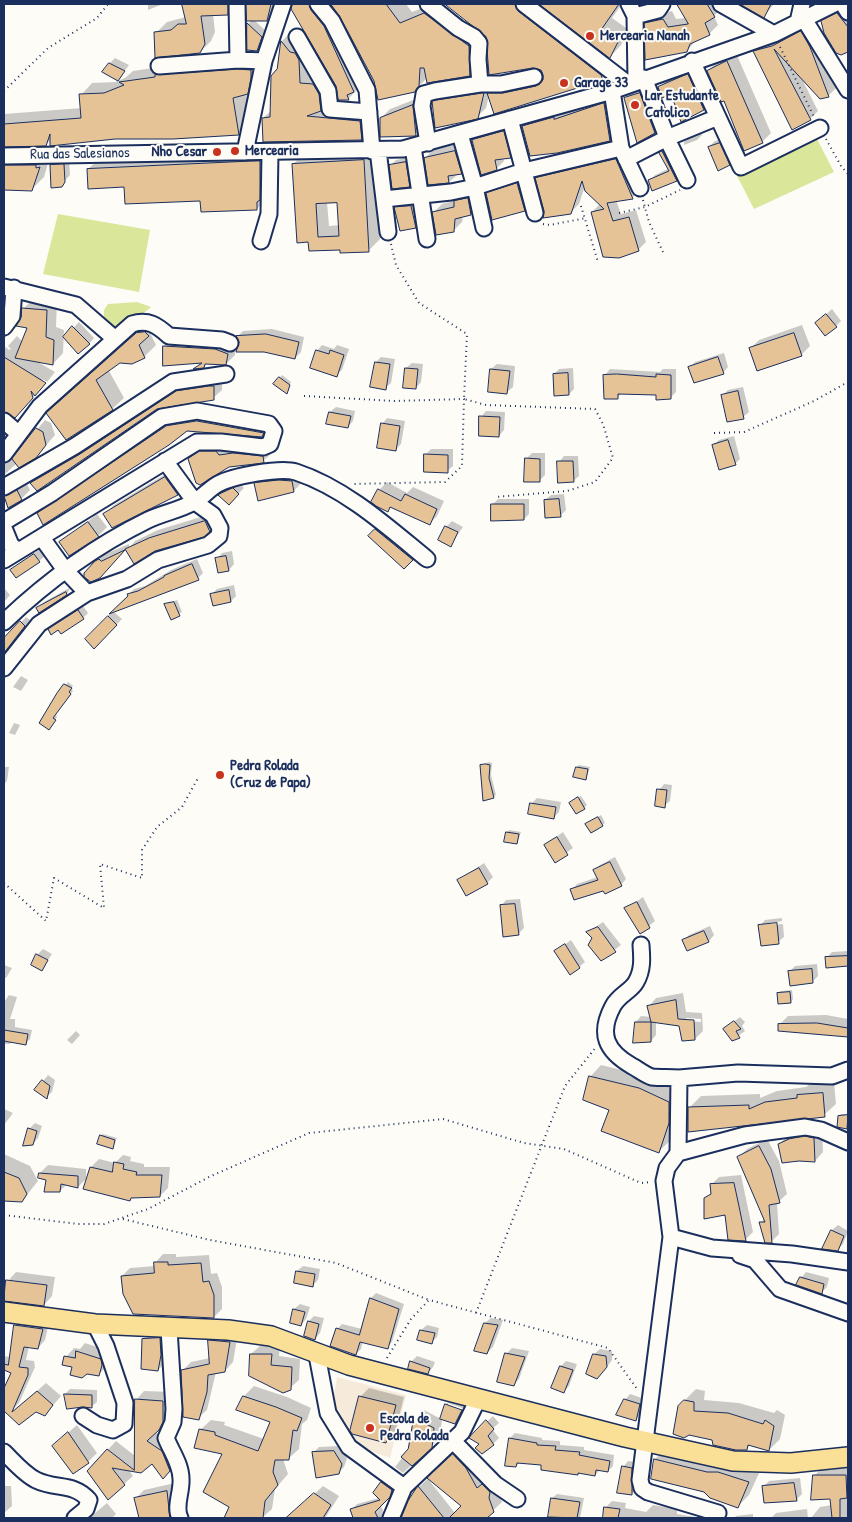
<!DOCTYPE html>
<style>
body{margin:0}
#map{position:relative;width:852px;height:1522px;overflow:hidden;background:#fdfcf7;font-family:"Patrick Hand",sans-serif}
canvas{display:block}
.frame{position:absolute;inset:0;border:5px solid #1b2f5e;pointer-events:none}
</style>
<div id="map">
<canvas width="852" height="1522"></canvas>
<div class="frame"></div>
</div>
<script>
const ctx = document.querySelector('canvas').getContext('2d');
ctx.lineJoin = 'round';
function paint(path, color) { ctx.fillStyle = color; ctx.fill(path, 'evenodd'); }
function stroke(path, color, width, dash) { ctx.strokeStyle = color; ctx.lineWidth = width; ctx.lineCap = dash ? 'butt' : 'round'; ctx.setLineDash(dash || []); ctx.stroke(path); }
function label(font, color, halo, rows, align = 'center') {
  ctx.font = font + ' "Patrick Hand",sans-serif'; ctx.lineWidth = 4; ctx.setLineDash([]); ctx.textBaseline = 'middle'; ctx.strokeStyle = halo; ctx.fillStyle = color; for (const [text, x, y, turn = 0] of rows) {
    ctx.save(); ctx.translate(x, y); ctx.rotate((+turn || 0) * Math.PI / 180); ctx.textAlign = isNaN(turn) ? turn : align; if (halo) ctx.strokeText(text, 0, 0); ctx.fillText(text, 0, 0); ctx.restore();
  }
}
paint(new Path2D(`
 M 337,1377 L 406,1395 L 390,1458 L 353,1445 L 331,1411 Z`), '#f6ebda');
paint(new Path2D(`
 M 815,135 L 834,172 L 754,209 L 736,174 Z
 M 58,214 L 150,230 L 139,292 L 43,274 Z
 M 137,302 L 151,307 C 136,320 124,331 104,325 L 104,310 L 108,304 Z`), '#dae79a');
paint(new Path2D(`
 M 148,4 L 163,4 L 148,10 Z
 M 183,4 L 237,4 L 227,13 L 213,14 L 215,32 L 211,41 L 200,52 L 156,33 L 167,22 L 186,17 Z
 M 247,4 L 280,4 L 267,20 L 254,20 L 267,32 L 263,44 L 257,50 L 248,49 L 248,24 L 252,20 L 248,20 Z
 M 295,4 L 325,4 L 359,88 L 348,99 L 337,86 L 302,28 L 293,9 Z
 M 334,4 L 406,4 L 412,12 L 433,4 L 464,24 L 481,63 L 469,75 L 427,78 L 414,91 L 376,80 Z
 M 535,4 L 614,67 L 602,79 L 489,95 L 486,108 L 477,117 L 434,102 L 442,93 L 492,85 L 490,92 L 500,82 L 516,82 L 544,76 L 541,69 L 487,36 L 447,4 Z
 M 541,4 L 622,4 L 612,18 L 629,30 L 621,45 L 610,57 Z
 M 681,4 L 720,4 L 722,8 L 714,16 L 718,25 L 709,34 L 696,40 L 687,51 L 646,24 L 655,15 L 672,11 L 676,19 L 686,18 Z
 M 761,4 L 774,4 L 764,16 L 758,13 Z
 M 847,5 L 848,51 L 841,54 L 822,22 L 831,13 Z
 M 809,23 L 818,38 L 837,87 L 828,96 L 802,79 L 818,111 L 810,119 L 754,52 L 763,43 Z
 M 293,30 L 325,73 L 325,105 L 371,109 L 373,127 L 361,139 L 263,118 L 272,110 L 282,41 Z
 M 736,53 L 771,133 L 762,142 L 725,99 L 708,71 L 717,62 Z
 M 115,58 L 129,65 L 118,80 L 110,63 Z
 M 262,59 L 259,81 L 246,93 L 250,122 L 238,133 L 51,139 L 46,145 L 7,145 L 7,148 L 50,156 L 44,177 L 32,189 L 4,189 L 4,114 L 82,108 L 81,95 L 92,83 L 115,82 L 125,78 L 133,71 L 166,66 Z
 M 697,66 L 712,100 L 703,108 L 694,112 L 672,93 L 659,88 L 668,79 Z
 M 648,85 L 663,124 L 655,132 L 626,98 L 634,89 Z
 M 613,95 L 618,131 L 610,140 L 523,126 L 532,118 Z
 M 421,97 L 425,126 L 416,134 L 381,136 L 381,118 L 390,109 Z
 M 511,124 L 518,149 L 510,157 L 503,158 L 504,161 L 496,169 L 473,140 L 481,132 Z
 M 701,132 L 702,135 L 697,140 L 684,145 L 684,142 L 689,137 Z
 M 725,138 L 735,158 L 729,164 L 709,147 L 715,141 Z
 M 464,143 L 470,164 L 449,182 L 429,184 L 425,158 L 434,149 Z
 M 666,147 L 682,175 L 676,180 L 650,181 L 655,175 L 670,168 L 661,153 Z
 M 375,149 L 380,239 L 369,250 L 341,248 L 310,250 L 293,164 L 305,153 ZM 327,202 L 339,202 L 340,225 L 329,226 Z
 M 272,150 L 268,197 L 257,209 L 125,186 L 88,169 L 100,158 Z
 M 624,152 L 640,190 L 632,198 L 616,200 L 621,214 L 636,210 L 646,242 L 638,250 L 592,212 L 600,204 L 585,186 L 579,204 L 570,213 L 545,211 L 537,178 L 545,170 Z
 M 411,157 L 415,180 L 409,186 L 391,165 L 396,160 Z
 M 57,159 L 69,159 L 70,175 L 61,185 L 52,165 Z
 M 526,175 L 533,201 L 524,210 L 487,194 L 496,185 Z
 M 476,190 L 480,205 L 471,213 L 463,216 L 462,222 L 453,231 L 434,212 L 442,204 L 457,200 L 464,193 Z
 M 416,201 L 421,222 L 415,227 L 396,208 L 401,202 Z
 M 34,298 L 57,300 L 56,327 L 64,330 L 63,353 L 53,364 L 36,361 L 55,372 L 47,382 L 42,379 L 45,384 L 25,406 L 6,410 L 5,414 L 16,424 L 6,437 L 5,446 L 16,456 L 45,420 L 51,423 L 55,435 L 36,457 L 17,463 L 4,475 L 4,350 L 6,347 L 9,350 L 11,349 L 8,346 L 17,336 L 23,342 L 29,327 L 22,318 L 23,309 Z
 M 832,309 L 841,321 L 836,326 L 822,318 Z
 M 149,321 L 160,323 L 150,333 L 156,345 L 144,357 L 119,361 L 108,369 L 124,398 L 112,409 L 60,401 Z
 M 79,322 L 94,338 L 89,344 L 64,337 Z
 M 802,325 L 810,346 L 801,355 L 751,348 L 759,340 Z
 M 272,329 L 304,337 L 301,352 L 295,358 L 241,342 L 238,336 L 243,331 Z
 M 173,338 L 236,345 L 235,355 L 226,364 L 207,363 L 203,367 L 197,368 L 202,362 L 164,346 Z
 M 322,345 L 334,349 L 337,345 L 349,349 L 342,370 L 336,375 L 317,351 Z
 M 724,353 L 728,367 L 723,373 L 690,367 L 695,362 Z
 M 381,357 L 395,359 L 391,383 L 385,388 L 376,362 Z
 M 412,363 L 423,364 L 421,382 L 416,388 L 406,368 Z
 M 497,364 L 515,366 L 513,387 L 507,392 L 491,369 Z
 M 573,368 L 574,389 L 569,394 L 554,374 L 559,369 Z
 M 610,369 L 660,372 L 663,369 L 676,369 L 676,392 L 670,398 L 657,394 L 622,393 L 617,398 L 605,375 Z
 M 282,375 L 291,382 L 287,393 L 280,378 Z
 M 222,379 L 222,390 L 213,398 L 157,408 L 37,490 L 32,483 L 40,475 L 90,446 L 186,383 Z
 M 743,387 L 749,412 L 743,417 L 723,395 L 728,390 Z
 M 336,407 L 355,411 L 353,421 L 348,427 L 330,412 Z
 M 486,411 L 505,412 L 504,430 L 499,436 L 481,417 Z
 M 179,415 L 273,424 L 261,436 L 186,429 L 39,513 L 50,502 Z
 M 387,418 L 405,421 L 401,444 L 396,449 L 382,424 Z
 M 734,436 L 740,459 L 735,464 L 713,445 L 719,440 Z
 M 209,444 L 271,449 L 271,454 L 263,461 L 189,459 Z
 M 431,449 L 453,449 L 453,466 L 447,471 L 426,454 Z
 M 532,453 L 545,453 L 545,475 L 539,481 L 526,459 Z
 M 564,456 L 578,456 L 579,476 L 573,481 L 559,462 Z
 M 174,469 L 186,485 L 177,494 L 113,527 L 105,514 L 114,505 Z
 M 300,473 L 302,482 L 294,491 L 255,484 L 264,475 Z
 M 26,482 L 30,490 L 21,499 L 5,497 L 14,488 Z
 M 387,482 L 407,493 L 413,487 L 444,501 L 437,516 L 429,524 L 392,506 L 388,510 L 379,490 Z
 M 239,483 L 244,488 L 229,503 L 220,495 L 225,490 Z
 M 564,494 L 566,510 L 560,516 L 545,500 L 551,495 Z
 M 498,499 L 529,499 L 529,514 L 524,519 L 492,505 Z
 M 214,513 L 217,522 L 209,531 L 155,550 L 134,562 L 126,548 L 108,569 L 95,563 L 103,555 L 129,544 L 129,548 L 135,541 L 158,530 Z
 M 97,514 L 107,527 L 98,536 L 70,554 L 61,543 Z
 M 385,521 L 421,550 L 404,568 L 370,536 Z
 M 452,521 L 463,527 L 450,545 L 446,527 Z
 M 40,549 L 45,556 L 39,561 L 11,570 Z
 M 232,551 L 234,564 L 229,570 L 219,572 L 217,559 L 222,553 Z
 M 197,559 L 203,573 L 198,578 L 114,612 L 122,619 L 94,647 L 86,639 L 134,589 L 145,586 L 171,570 Z
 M 234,585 L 236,596 L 231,601 L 212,594 L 217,589 Z
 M 71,587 L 67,594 L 40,611 L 38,608 L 44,602 Z
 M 4,588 L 10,595 L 4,602 Z
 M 177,600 L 182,612 L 171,618 L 166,604 Z
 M 83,606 L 88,613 L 83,618 L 50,629 Z
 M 26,617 L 30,620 L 5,650 L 4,640 Z
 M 21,676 L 28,680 L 21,691 L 13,687 Z
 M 68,682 L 73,686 L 71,689 L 73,691 L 55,715 L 57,717 L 49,728 L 58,694 Z
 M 14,723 L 20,725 L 15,735 L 9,733 Z
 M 489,762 L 492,763 L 491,775 L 496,795 L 493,797 L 481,765 Z
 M 579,765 L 590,767 L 586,779 L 577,767 Z
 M 4,767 L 9,767 L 7,781 L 4,784 Z
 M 664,784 L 672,785 L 670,801 L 664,806 L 659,790 Z
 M 581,796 L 587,805 L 584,808 L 573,800 Z
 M 537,798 L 561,802 L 559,812 L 554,817 L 532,803 Z
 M 601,815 L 605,823 L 602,825 L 587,824 Z
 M 509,830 L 521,832 L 517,843 L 507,832 Z
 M 563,832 L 573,848 L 555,861 L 545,845 Z
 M 615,857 L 626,879 L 621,885 L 603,889 L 572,890 L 577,884 L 598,877 L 594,870 L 600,865 Z
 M 484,863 L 493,877 L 487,883 L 459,880 Z
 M 643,897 L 655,921 L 641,932 L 626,909 Z
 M 520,899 L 524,928 L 518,934 L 501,906 L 506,900 Z
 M 782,918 L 782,921 L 764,924 L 764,926 L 783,924 L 784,937 L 778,942 L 760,926 L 765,920 Z
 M 603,922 L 621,945 L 601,960 L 594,938 L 588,932 Z
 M 710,926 L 714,935 L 709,941 L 688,949 L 684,940 L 689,935 Z
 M 571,940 L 585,962 L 579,967 L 556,951 Z
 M 43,949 L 52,954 L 42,969 L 37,955 Z
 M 848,951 L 848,965 L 827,966 L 826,958 L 832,952 Z
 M 817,964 L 818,976 L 812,982 L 790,971 L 795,966 Z
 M 4,965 L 12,968 L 6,978 L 4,977 Z
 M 792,990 L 793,999 L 791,1002 L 778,993 L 781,991 Z
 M 683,993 L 686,1012 L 702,1013 L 703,1031 L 695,1039 L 680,1025 L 656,1022 L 656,1035 L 651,1041 L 636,1022 L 641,1016 L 651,1017 L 649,1006 L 656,998 ZM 686,1018 L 701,1019 L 701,1022 L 686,1021 Z
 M 9,995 L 17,997 L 10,1019 L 15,1019 L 15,1027 L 32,1030 L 30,1039 L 25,1044 L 12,1041 L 10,1044 L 4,1044 L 4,1002 Z
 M 826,1015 L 848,1019 L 848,1036 L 780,1030 L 780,1024 L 788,1016 Z
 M 740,1017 L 745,1022 L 742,1026 L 745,1031 L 732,1040 L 724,1029 Z
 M 76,1031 L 80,1035 L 72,1044 L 67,1040 Z
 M 601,1065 L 651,1077 L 680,1091 L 680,1110 L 671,1140 L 659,1151 L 610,1109 L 590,1077 Z
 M 48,1075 L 55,1080 L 52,1092 L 46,1097 L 36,1090 Z
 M 834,1082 L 836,1104 L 824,1115 L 689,1108 L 701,1096 L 760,1094 L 760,1098 L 777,1091 L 806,1087 L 810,1084 Z
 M 4,1109 L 13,1113 L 4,1125 Z
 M 841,1114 L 848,1114 L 847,1128 L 839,1117 Z
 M 35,1123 L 42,1126 L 38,1138 L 33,1144 L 29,1129 Z
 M 822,1130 L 823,1152 L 815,1161 L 779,1144 L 788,1136 Z
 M 103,1134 L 117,1138 L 112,1148 L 101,1136 Z
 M 767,1139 L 779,1161 L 787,1194 L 777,1203 L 779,1234 L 771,1242 L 761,1222 L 765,1218 L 739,1157 L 747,1149 Z
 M 4,1154 L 30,1166 L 38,1181 L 22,1201 L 4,1200 Z
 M 123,1155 L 131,1157 L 130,1161 L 144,1164 L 144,1167 L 170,1167 L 168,1188 L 160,1196 L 132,1197 L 130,1199 L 85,1188 L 91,1167 L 99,1159 L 115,1163 Z
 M 48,1165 L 86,1169 L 86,1179 L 78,1187 L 67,1184 L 60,1191 L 40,1173 Z
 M 741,1175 L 753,1232 L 745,1240 L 726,1213 L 705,1199 L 712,1192 L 711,1185 L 719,1177 Z
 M 838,1225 L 848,1231 L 843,1244 L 837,1250 L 824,1248 L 832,1230 Z
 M 163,1254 L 176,1254 L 176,1257 L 209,1255 L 211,1274 L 217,1273 L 222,1287 L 222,1309 L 214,1317 L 122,1276 L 130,1268 L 155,1266 L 155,1263 Z
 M 303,1266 L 320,1269 L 318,1280 L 312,1286 L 297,1271 Z
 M 16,1272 L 55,1277 L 52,1296 L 44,1305 L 8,1281 Z
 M 806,1272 L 829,1278 L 827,1287 L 822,1292 L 801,1278 Z
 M 376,1293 L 404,1304 L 392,1342 L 387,1347 L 363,1341 L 361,1349 L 356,1354 L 337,1329 L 342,1324 L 362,1329 L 371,1298 Z
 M 300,1304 L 310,1307 L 306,1319 L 301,1325 L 294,1309 Z
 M 314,1316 L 324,1318 L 320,1333 L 315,1339 L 309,1321 Z
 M 22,1318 L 49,1322 L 45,1340 L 38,1348 L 29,1346 L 26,1360 L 34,1361 L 35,1367 L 19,1403 L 12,1410 L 4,1403 L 4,1390 L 12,1373 L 4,1368 L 4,1356 L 10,1357 L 15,1325 Z
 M 491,1318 L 503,1320 L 493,1347 L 487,1353 L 485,1323 Z
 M 427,1325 L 439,1328 L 437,1337 L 432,1342 L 421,1330 Z
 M 217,1332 L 238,1333 L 233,1362 L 225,1371 L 216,1372 L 207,1410 L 198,1418 L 182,1371 L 191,1362 L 210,1358 L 209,1341 Z
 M 165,1333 L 166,1349 L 164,1364 L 158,1370 L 143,1340 L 149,1334 Z
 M 85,1343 L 109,1351 L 107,1366 L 98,1375 L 74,1367 L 66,1357 L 74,1348 L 80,1349 Z
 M 260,1346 L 280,1346 L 279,1356 L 300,1359 L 299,1380 L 290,1388 L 251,1354 Z
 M 512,1348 L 529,1351 L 519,1379 L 513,1385 L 506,1354 Z
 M 600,1349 L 612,1351 L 612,1360 L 603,1372 L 594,1354 Z
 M 417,1356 L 435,1362 L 433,1367 L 428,1373 L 411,1362 Z
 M 566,1361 L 577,1364 L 569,1386 L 564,1391 L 561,1366 Z
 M 46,1383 L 61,1396 L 45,1415 L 19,1407 Z
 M 254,1386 L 287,1397 L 311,1408 L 307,1420 L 302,1424 L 299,1449 L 288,1459 L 283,1459 L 288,1474 L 275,1489 L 272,1509 L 262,1518 L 225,1518 L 230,1506 L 223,1453 L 200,1430 L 211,1420 L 225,1422 L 224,1425 L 264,1439 L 271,1421 L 244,1396 Z
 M 369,1388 L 404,1397 L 395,1433 L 386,1442 L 360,1397 Z
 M 70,1389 L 97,1390 L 97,1402 L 91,1407 L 65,1394 Z
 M 696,1389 L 705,1391 L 704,1400 L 739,1403 L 774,1413 L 777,1410 L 785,1415 L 780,1439 L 769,1450 L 751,1444 L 746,1449 L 713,1439 L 679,1406 Z
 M 144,1391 L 171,1392 L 168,1420 L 155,1432 L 170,1442 L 178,1462 L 163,1477 L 152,1463 L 141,1472 L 128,1469 L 133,1476 L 124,1484 L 88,1471 L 116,1441 L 135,1456 L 136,1400 Z
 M 630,1394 L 645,1399 L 641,1414 L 636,1420 L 625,1400 Z
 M 452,1399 L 467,1404 L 465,1409 L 448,1403 L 448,1406 L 463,1411 L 461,1417 L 455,1423 L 442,1419 L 440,1438 L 403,1473 L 395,1467 L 409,1449 L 415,1419 L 424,1410 L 441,1419 L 446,1404 Z
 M 493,1416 L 499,1423 L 492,1429 L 499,1438 L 493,1444 L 481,1444 L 471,1437 Z
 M 77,1425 L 97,1453 L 88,1462 L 62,1438 Z
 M 515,1433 L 542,1438 L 542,1440 L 560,1441 L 560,1445 L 584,1447 L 584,1450 L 614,1455 L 613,1466 L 608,1471 L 600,1470 L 595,1475 L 579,1472 L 577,1474 L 543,1464 L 520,1462 L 516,1466 L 510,1438 Z
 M 339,1446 L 347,1458 L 344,1467 L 338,1473 L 314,1452 L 319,1447 Z
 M 462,1446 L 497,1489 L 502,1502 L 485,1518 L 402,1518 L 419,1487 ZM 429,1478 L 462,1506 L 455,1513 L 428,1479 Z
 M 667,1448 L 760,1471 L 749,1495 L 738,1506 L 705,1491 L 652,1478 L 655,1459 Z
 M 628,1461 L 637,1462 L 637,1488 L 632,1494 L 623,1467 Z
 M 823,1467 L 848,1467 L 848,1518 L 811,1518 L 820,1507 L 832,1505 L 831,1497 L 814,1476 Z
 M 800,1478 L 802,1494 L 796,1500 L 763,1487 L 769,1481 Z
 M 387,1479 L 397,1484 L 395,1490 L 380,1505 L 383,1510 L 382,1518 L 354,1518 L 352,1509 L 357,1504 L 379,1498 L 381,1484 Z
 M 175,1483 L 178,1508 L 169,1516 L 140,1518 L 135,1499 L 144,1490 Z
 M 4,1486 L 11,1486 L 12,1506 L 4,1513 Z
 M 323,1486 L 339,1496 L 325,1518 L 292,1518 L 295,1512 Z
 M 557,1494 L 584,1498 L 580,1518 L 549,1516 L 552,1498 Z
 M 612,1501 L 626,1503 L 625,1508 L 646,1512 L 653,1505 L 677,1509 L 677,1514 L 702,1518 L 604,1518 L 605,1508 Z
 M 107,1503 L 116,1514 L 112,1518 L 81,1518 L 94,1514 Z
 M 807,1509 L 808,1518 L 771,1518 L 776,1513 Z
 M 753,1514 L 753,1518 L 734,1518 L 736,1516 Z`), '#0003');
const building = new Path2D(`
 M 182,4 L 228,4 L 228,15 L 201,16 L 205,44 L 200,53 L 155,58 L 154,32 L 171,30 L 178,24 L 186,24 Z
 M 246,4 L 271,4 L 267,21 L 247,21 Z
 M 296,4 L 309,4 L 311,10 L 324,26 L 354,92 L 347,95 L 349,100 L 338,100 L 336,86 L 291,9 L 292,5 Z
 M 331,4 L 386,4 L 400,23 L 424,13 L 469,46 L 470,76 L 427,83 L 424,68 L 420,68 L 419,86 L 415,92 L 378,100 L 374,81 L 340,17 Z
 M 445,4 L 515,4 L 518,11 L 601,75 L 603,80 L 494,114 L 487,93 L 503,93 L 536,86 L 543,80 L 543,75 L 541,70 L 533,68 L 489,75 L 486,37 Z
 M 539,4 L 619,4 L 601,30 L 618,42 L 610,58 Z
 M 677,4 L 707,4 L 715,17 L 705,23 L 710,35 L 690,44 L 687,52 L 645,60 L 644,23 L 663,19 L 668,27 L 688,24 Z
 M 740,4 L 771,4 L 764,18 Z
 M 837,13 L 848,27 L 848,52 L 841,55 L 836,53 L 824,33 L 821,21 Z
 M 247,23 L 262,37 L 257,51 L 247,50 Z
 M 801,31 L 810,47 L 829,97 L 820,99 L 774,49 L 811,120 L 792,130 L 753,51 L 772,46 Z
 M 281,41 L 290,52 L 295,53 L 299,60 L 300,83 L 313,84 L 319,94 L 321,111 L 307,116 L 360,121 L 362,140 L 263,142 L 262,118 L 270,117 L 271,76 L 277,69 Z
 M 727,61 L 763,143 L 744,151 L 724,101 L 721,102 L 707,71 Z
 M 109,63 L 125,71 L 118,81 L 102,72 Z
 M 238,69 L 251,70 L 251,78 L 248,94 L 233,98 L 239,135 L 173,139 L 115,139 L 50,146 L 50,134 L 46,146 L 4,147 L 4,124 L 81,118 L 79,94 L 104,93 L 124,85 L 119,82 L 155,77 L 155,75 Z
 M 688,74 L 704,110 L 681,122 L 671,94 L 662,98 L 658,87 Z
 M 484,93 L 478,119 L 435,128 L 432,101 Z
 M 640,93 L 655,133 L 637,143 L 624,98 Z
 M 604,103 L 610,141 L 557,153 L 530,156 L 522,126 L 554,117 L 554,119 Z
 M 413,105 L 416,136 L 380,137 L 380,118 Z
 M 504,131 L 511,158 L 495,160 L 497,170 L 481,175 L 472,140 Z
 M 720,143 L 730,165 L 718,171 L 708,147 Z
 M 455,151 L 462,174 L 448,176 L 449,183 L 428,185 L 424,158 Z
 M 662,151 L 677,181 L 652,191 L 648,180 L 669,171 L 659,153 Z
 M 616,159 L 633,199 L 607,203 L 613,221 L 629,217 L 639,251 L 619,258 L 603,257 L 591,212 L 604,209 L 585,191 L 582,181 L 571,214 L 543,218 L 544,211 L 535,178 Z
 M 364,160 L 369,252 L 340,253 L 340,250 L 309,251 L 308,242 L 297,243 L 292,164 ZM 337,203 L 339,236 L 318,237 L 316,204 Z
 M 260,161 L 260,200 L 257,202 L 257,210 L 201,212 L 200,201 L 125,204 L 124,187 L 88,189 L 87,169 Z
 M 406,162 L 410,187 L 392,189 L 389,165 Z
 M 64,164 L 65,182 L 62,187 L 51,188 L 50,165 Z
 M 4,165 L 36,165 L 36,168 L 40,167 L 32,191 L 4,190 Z
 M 517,183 L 525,211 L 492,220 L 486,193 Z
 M 468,198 L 471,215 L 455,219 L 454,232 L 436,235 L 432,212 L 454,207 L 454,201 Z
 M 411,206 L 416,228 L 400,231 L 394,207 Z
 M 22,308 L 47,310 L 46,337 L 54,340 L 53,365 L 15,358 L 27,328 L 16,326 L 21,317 Z
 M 826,314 L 837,327 L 825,336 L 815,323 Z
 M 72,326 L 90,344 L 78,354 L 63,337 Z
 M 145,332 L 149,336 L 139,345 L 145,358 L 132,364 L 120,363 L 96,380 L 113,410 L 66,440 L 46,413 L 136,333 Z
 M 794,333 L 802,356 L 757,371 L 749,348 Z
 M 266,334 L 299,342 L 295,359 L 264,352 L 236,352 L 239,342 L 236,336 Z
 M 163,346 L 215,349 L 228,354 L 226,365 L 205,364 L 204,368 L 193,369 L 202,363 L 163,366 Z
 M 316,350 L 329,354 L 330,350 L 344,355 L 337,377 L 310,368 Z
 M 4,357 L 46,383 L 35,396 L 31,391 L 33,398 L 15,418 L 4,412 Z
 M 718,357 L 724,374 L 694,383 L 688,367 Z
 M 375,362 L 390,364 L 386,390 L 370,387 Z
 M 405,368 L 418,369 L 416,389 L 403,388 Z
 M 490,369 L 510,371 L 507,394 L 488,392 Z
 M 568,373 L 569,395 L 554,396 L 553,374 Z
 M 617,374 L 656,377 L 656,374 L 671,375 L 671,399 L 656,400 L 656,395 L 618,394 L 618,399 L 604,399 L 603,375 Z
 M 279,377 L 290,385 L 287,394 L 273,384 Z
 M 209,386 L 214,386 L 214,400 L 157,409 L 37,491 L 30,483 L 80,454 L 176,391 Z
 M 738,391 L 744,419 L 727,422 L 721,395 Z
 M 329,412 L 351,416 L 348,428 L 326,424 Z
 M 479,416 L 500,417 L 499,437 L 479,436 Z
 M 197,421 L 264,433 L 262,437 L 187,431 L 169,445 L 43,525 L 37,513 L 166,426 Z
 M 381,423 L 400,426 L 396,451 L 377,448 Z
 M 36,428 L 43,432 L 46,445 L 36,458 L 19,468 L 12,459 Z
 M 728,440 L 736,465 L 719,470 L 712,445 Z
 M 200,451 L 216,451 L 219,455 L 233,453 L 263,456 L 264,463 L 229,467 L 200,485 L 196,483 L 188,459 Z
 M 424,454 L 448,455 L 448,473 L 424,472 Z
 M 525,458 L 540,459 L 540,482 L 524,482 Z
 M 557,461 L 573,461 L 574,482 L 558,483 Z
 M 165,477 L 178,495 L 112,528 L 103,514 Z
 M 279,480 L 292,481 L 294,492 L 258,501 L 254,483 Z
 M 233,488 L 239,494 L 229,505 L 218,495 Z
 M 378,489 L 401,501 L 405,494 L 437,509 L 430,525 L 390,507 L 388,512 L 376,506 L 371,502 Z
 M 17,490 L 22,500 L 8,508 L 4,496 Z
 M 559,499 L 561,517 L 545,518 L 544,500 Z
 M 491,504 L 524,504 L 524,520 L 491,521 Z
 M 205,521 L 210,532 L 204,537 L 155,551 L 134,564 L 125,549 L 149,538 Z
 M 88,522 L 99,537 L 69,556 L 59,542 Z
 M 445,526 L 458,532 L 451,547 L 438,540 Z
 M 375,529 L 413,560 L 404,569 L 368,536 Z
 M 125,550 L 100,578 L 91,582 L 84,577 L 84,573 L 95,561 L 99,559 L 101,561 Z
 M 34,554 L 40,562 L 16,578 L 10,570 Z
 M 226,556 L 229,571 L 218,573 L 215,558 Z
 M 192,564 L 199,580 L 109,614 L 128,596 L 127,594 L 138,591 L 164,577 L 164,576 Z
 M 229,590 L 231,602 L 213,606 L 210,594 Z
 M 66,592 L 67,595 L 39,613 L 36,608 Z
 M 174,602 L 180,616 L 171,620 L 164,604 Z
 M 78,610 L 84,619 L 61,634 L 58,630 L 51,635 L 48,629 Z
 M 108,616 L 117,625 L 94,649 L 85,639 Z
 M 20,621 L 25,626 L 4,653 L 4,638 Z
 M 64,684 L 72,688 L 69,692 L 71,694 L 53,718 L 56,720 L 49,730 L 39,723 L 57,693 Z
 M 486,764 L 490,765 L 489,778 L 494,798 L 483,801 L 480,765 Z
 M 576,767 L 588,769 L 586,780 L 573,777 Z
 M 657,789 L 667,790 L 665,808 L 655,806 Z
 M 578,797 L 585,809 L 576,814 L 569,803 Z
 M 530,803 L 556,807 L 554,819 L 528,814 Z
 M 598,817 L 603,826 L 591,833 L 585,824 Z
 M 506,832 L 519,834 L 517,844 L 504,842 Z
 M 557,837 L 568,855 L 555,863 L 544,845 Z
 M 610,862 L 622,886 L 605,894 L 603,891 L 574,900 L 570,889 L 598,880 L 593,870 Z
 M 479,868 L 488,884 L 466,896 L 457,880 Z
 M 637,902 L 650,928 L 640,934 L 624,908 Z
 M 515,904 L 519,935 L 503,937 L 500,905 Z
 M 777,923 L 779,944 L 761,946 L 758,925 Z
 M 598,927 L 616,952 L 601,961 L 588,945 L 592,938 L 586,932 Z
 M 704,931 L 709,942 L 687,951 L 682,940 Z
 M 565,944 L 580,968 L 570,975 L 554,951 Z
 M 36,954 L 48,960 L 42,971 L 31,965 Z
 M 848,956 L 848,966 L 826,968 L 825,957 Z
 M 812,969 L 813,983 L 790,986 L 788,971 Z
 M 790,992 L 791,1003 L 778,1004 L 777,993 Z
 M 676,1000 L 678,1019 L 694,1020 L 695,1040 L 682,1041 L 679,1026 L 651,1022 L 647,1006 Z
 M 734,1021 L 741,1029 L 736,1031 L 740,1038 L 732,1041 L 723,1029 Z
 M 635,1022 L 651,1022 L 651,1042 L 633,1043 Z
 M 817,1023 L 848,1028 L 848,1037 L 778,1031 L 778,1024 Z
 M 4,1030 L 28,1034 L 26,1045 L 4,1041 Z
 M 589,1076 L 639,1088 L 669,1102 L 669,1123 L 659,1153 L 601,1131 L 609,1110 L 583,1100 Z
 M 42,1080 L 50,1086 L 47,1099 L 34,1090 Z
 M 823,1093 L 825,1117 L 688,1132 L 688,1107 L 749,1105 L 749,1109 L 765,1102 L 797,1098 L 797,1095 Z
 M 848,1115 L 847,1129 L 837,1127 L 838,1116 Z
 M 28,1128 L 37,1131 L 33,1145 L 23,1146 Z
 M 100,1135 L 115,1140 L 113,1149 L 97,1144 Z
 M 805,1136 L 814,1138 L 815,1162 L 799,1161 L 782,1163 L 778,1144 L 789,1139 Z
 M 759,1146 L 771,1169 L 780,1203 L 769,1205 L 772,1243 L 765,1243 L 759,1222 L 765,1222 L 737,1157 Z
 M 114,1162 L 124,1164 L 123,1169 L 137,1172 L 136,1175 L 162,1175 L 160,1197 L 131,1198 L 130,1201 L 83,1189 L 90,1167 L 112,1172 Z
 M 4,1172 L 19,1178 L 27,1194 L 22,1202 L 4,1201 Z
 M 39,1173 L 78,1176 L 78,1188 L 61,1184 L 60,1192 L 44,1192 L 46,1180 L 38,1178 Z
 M 734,1183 L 740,1211 L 746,1241 L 728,1240 L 725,1215 L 704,1219 L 704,1198 L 711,1194 L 710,1184 Z
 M 831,1230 L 844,1236 L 838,1251 L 822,1249 Z
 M 154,1262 L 168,1262 L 168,1265 L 201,1263 L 203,1282 L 209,1281 L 214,1295 L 214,1318 L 133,1314 L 123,1294 L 121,1276 L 154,1273 Z
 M 296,1271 L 315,1274 L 313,1287 L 294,1283 Z
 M 800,1277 L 824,1284 L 822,1294 L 796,1285 Z
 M 6,1280 L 47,1285 L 44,1306 L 4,1301 Z
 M 370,1298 L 399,1309 L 388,1349 L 360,1342 L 356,1355 L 330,1346 L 336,1328 L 359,1335 Z
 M 293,1309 L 305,1312 L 301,1326 L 290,1323 Z
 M 308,1321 L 319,1324 L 315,1340 L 304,1336 Z
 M 484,1323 L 498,1325 L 487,1354 L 474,1351 Z
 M 14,1325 L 43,1329 L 38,1349 L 24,1347 L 19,1367 L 28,1368 L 28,1375 L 12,1412 L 37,1391 L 53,1405 L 45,1416 L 36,1412 L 19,1425 L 4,1411 L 4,1388 L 11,1373 L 4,1370 L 4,1364 L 8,1365 Z
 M 420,1330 L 435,1333 L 432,1344 L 417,1340 Z
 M 160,1338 L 161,1355 L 158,1371 L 141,1369 L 142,1339 Z
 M 208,1340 L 230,1342 L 225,1372 L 208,1375 L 207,1392 L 199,1420 L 183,1417 L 181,1370 L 209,1364 Z
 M 76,1351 L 101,1359 L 102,1365 L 99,1376 L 87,1374 L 82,1378 L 70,1375 L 72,1367 L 62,1365 L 64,1356 L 75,1358 Z
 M 505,1353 L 525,1357 L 514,1386 L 497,1382 Z
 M 250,1354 L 272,1354 L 271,1365 L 292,1367 L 291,1390 L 283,1393 L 249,1376 Z
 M 593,1354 L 606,1356 L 607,1367 L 597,1379 L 586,1374 Z
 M 410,1361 L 430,1368 L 428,1374 L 408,1369 Z
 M 560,1366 L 573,1370 L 564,1393 L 551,1388 Z
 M 64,1394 L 92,1395 L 92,1408 L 83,1407 L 67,1409 Z
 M 243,1396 L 276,1407 L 302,1418 L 297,1431 L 293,1430 L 289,1460 L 275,1460 L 273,1472 L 278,1485 L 265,1501 L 263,1518 L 224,1518 L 229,1507 L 203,1492 L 222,1454 L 194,1448 L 199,1429 L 215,1432 L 215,1435 L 258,1451 L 270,1422 L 236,1410 Z
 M 359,1396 L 396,1405 L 386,1443 L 352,1434 L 350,1431 Z
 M 135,1399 L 163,1401 L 163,1422 L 159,1430 L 147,1441 L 162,1451 L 170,1471 L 163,1479 L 152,1464 L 141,1473 L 112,1468 L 125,1485 L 108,1500 L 87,1471 L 107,1449 L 134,1470 Z
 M 624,1399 L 640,1404 L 636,1421 L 616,1415 Z
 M 684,1400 L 694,1402 L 694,1411 L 728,1413 L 763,1424 L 765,1420 L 774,1426 L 769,1451 L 748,1445 L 747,1450 L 736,1450 L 713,1445 L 712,1440 L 689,1435 L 684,1438 L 673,1434 L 678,1406 Z
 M 445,1404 L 462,1410 L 455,1424 L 440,1419 Z
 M 414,1418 L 434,1428 L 432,1448 L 412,1466 L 401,1457 L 408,1449 Z
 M 486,1420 L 494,1429 L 488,1436 L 494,1445 L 482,1454 L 475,1448 L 479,1444 L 469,1438 Z
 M 68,1432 L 89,1463 L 73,1474 L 52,1446 Z
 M 509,1438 L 537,1443 L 537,1445 L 556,1446 L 555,1450 L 580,1452 L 579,1455 L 610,1461 L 608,1472 L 596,1470 L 595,1476 L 578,1473 L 578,1475 L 541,1470 L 541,1465 L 517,1463 L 516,1467 L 505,1466 Z
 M 334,1451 L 342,1464 L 339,1474 L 316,1478 L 312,1452 Z
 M 453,1454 L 466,1468 L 477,1488 L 482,1484 L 490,1492 L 489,1498 L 494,1512 L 487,1518 L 449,1518 L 461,1506 L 427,1478 Z
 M 654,1459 L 707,1472 L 718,1472 L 749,1482 L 738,1508 L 710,1498 L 704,1492 L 651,1479 Z
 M 622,1466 L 632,1468 L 632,1495 L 617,1493 Z
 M 813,1475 L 846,1475 L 847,1498 L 840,1499 L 840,1518 L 832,1518 L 830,1499 L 811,1500 Z
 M 381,1482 L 392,1490 L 390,1497 L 375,1512 L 378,1518 L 353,1518 L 350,1509 L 380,1500 L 373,1493 Z
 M 794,1483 L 797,1501 L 764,1503 L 762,1486 Z
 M 418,1486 L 444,1518 L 401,1518 L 408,1501 Z
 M 167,1491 L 170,1518 L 139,1518 L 134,1498 Z
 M 314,1493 L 331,1505 L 323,1518 L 286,1518 Z
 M 551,1498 L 580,1502 L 577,1518 L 548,1517 Z
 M 604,1507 L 620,1509 L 618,1518 L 603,1518 Z`);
paint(building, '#e5c397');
stroke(building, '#1b2f5e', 1);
const minor = new Path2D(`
 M 237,4 L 238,60
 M 318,4 L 332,21 L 367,90 L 372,151
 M 428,4 L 458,28 L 474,37 L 479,43 L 478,59 L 480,84
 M 524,4 L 628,84
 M 629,4 L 635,16 L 636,81
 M 721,4 L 774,34
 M 843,4 L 848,12
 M 635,16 L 658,10 L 662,4
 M 804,19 L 848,90
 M 798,22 L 802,4
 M 297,37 L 328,91 L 330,109 L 369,112
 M 692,61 L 741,167 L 820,128
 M 159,66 L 238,60 L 264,61
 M 644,78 L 670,145 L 687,180
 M 612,91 L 621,148 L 640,188
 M 510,119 L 535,213
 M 460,134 L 475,187 L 524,171 L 621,148
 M 428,143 L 422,106 L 424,94 L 435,91 L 480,84 L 501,84 L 534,77
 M 413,147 L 427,239
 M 378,150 L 388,232
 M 245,152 L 264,61 L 283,4
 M 4,156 L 403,149 L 612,91 L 774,34 L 834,4
 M 626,159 L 667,138 L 718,117
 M 384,199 L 451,192 L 475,187 L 484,228
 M 261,241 L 269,214 L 270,152
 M 4,287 L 76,305 L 114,338
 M 4,327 L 12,316 L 14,288
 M 4,421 L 19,434
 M 4,454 L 40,406 L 132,324 C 148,319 157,325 169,336 L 222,340 L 230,343
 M 4,487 L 75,446 L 173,382 L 226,374
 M 4,522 L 52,493 L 162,417 L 197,411 L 269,424 L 274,431 L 270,444 L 263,447 L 221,442 L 197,442 L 4,560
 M 4,528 L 11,545 L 18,551
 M 42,538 L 65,570 L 87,593
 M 4,622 C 46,582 95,546 148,520 C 163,513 180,510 194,502 C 203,497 209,489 218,484 C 233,476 280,467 296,472 C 345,488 388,527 427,559
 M 4,668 L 39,624 L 87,593 L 127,579 L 158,560 L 208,545 L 219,536 L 220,528 L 213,515 L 195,502 L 165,461
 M 641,945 C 642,958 643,970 636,982 C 631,991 619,995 613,1006 C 598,1034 606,1051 632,1066 C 638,1069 645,1075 652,1077 C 661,1078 670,1077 679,1078 L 678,1153
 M 679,1078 L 738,1073 L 832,1076 L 848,1070
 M 671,1237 L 712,1248 L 792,1254 L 848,1262
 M 740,1255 L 755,1260 L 780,1289 L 848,1313
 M 169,1329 L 174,1409 L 173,1422 L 166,1438 C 171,1451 181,1464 181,1479 C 182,1492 174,1507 180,1518
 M 317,1355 L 328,1413 L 349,1447 L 404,1487 L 391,1518
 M 83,1416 L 97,1425 L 113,1430 L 124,1424 L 125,1403 L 106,1346 L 95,1324
 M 453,1441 L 495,1484 L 517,1499
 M 4,1452 C 14,1462 24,1474 36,1480 C 56,1490 73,1482 89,1500 L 86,1509 L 75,1518
 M 404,1487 L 462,1432 L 478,1399
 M 718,1513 L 648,1492 L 642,1488 L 640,1480 L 671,1237 L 664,1181 L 667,1168 L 678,1153 L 745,1135 L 805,1127 L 821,1130 L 848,1142`);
const major = new Path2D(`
 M 4,1312 L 95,1324 L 228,1330 L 271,1336 L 349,1365 L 625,1437 L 733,1461 L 791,1463 L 848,1457`);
stroke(minor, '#1b2f5e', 19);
stroke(major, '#1b2f5e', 22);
stroke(new Path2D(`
 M 780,47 L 814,117
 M 4,91 L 48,48 L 97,18 L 108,4
 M 826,139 L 841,166 L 848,174
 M 643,200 L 649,222 L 663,252
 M 581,206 L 598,262
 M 619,213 L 645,207 L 680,190
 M 543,224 L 550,225 L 586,218
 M 391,244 L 396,265 L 419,303 L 467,334 L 464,399 L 486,405 L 595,409 L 603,424 L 613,458 L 595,482 L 567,491 L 495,497
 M 304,396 L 395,401 L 464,399 L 462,466 L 445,482 L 352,484
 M 714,433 L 744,432 L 814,401 L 848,382
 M 4,883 L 46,921 L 54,878 L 104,908 L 100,864 L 142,878 L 142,850 L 157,827 L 182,807 L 198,778
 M 4,1215 L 78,1224 L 104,1224 L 148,1209 L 211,1176 L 309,1133 L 443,1119 L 524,1143 L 564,1149 L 641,1183 L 652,1182
 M 123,1219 L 210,1240 L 336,1263 L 429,1300
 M 476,1313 L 565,1086 L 596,1047
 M 387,1358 L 411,1319 L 429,1300 L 608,1348 L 637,1389`), '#1b2f5e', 2, [1, 4]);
stroke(minor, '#fdfcf7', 15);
stroke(major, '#fadf96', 19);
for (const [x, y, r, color] of [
 [590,36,5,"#c8321e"],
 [564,83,5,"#c8321e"],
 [635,105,5,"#c8321e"],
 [235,151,5,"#c8321e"],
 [217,152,5,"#c8321e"],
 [220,775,5,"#c8321e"],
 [370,1428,5,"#c8321e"]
]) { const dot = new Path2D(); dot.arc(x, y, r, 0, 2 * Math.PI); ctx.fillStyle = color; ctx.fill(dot); stroke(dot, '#fdfcf7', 2); }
label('bold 15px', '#1b2f5e', '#fdfcf7', [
 ["Mercearia Nanah",600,36],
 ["Garage 33",574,83],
 ["Lar Estudante",645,96],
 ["Catolico",645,113],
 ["Mercearia",245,151],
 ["Nho Cesar",207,152,"right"],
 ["Pedra Rolada",230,766],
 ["(Cruz de Papa)",230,783],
 ["Escola de",380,1419],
 ["Pedra Rolada",380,1436]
], 'left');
label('15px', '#1b2f5e', '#fdfcf7', [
 ["Rua das Salesianos",80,154,-1]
]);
</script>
